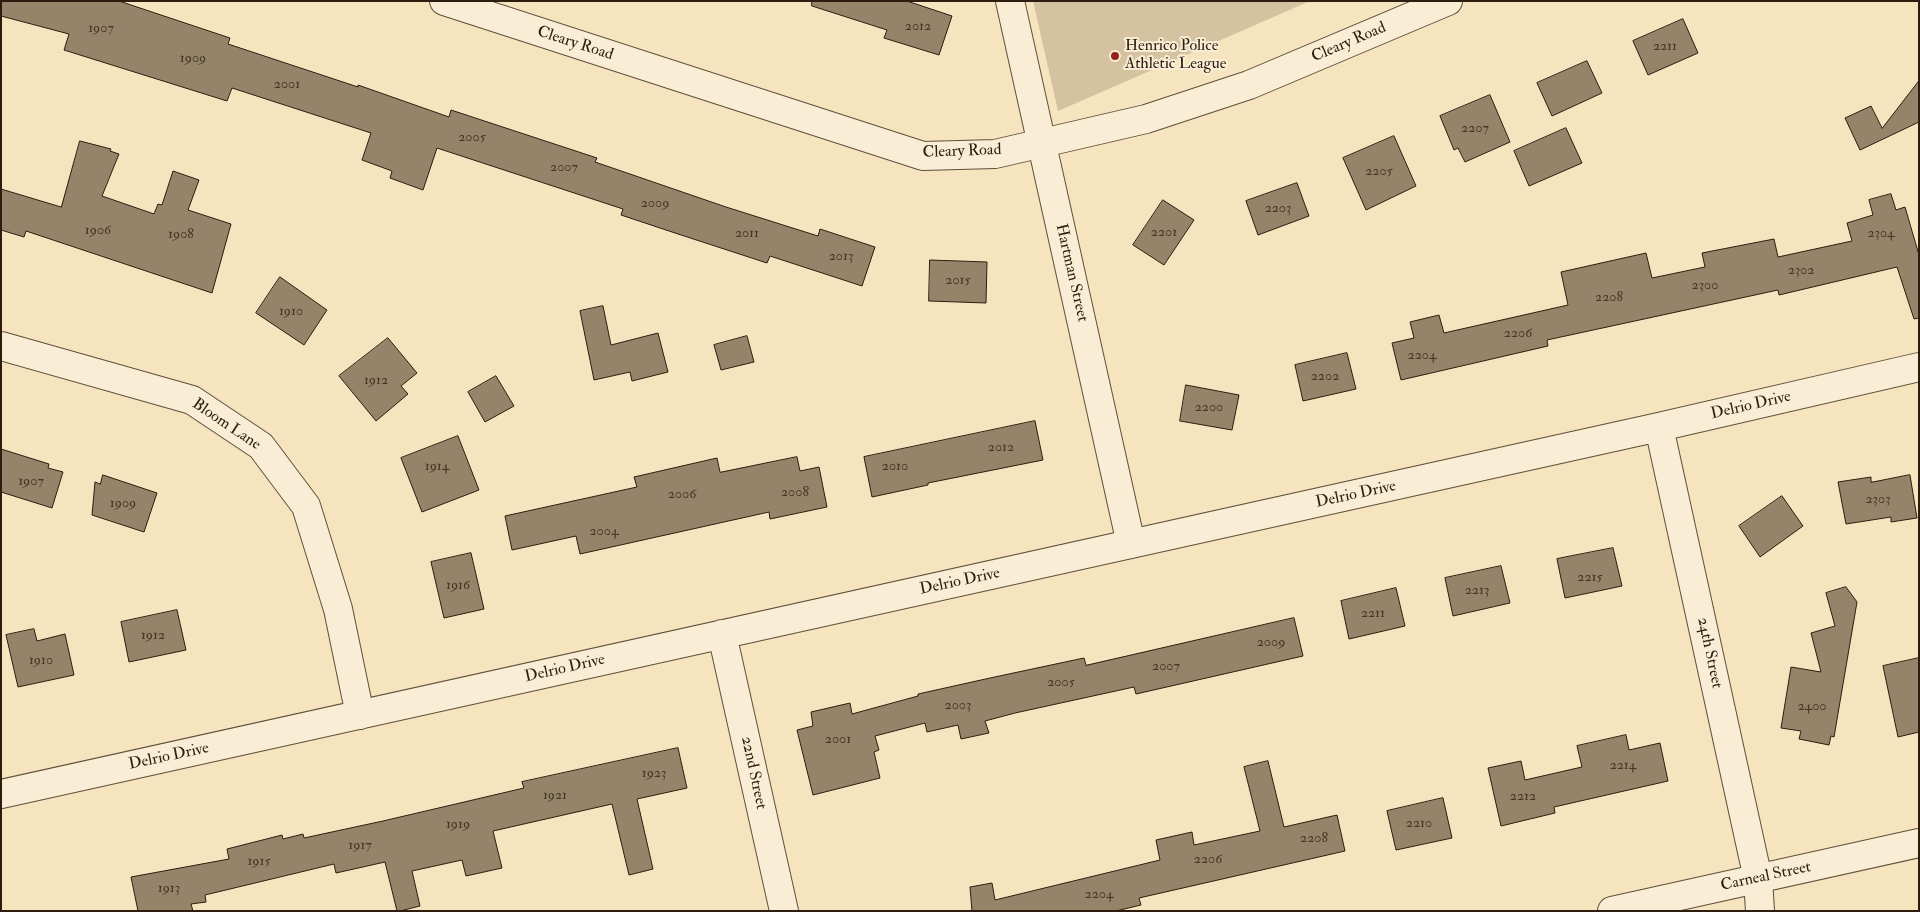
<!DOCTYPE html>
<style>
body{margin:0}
#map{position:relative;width:1920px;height:912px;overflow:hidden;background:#f6e4be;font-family:"IM FELL Double Pica",serif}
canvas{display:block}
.frame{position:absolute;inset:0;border:2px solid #2c1d0f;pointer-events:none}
</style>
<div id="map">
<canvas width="1920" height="912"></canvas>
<div class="frame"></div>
</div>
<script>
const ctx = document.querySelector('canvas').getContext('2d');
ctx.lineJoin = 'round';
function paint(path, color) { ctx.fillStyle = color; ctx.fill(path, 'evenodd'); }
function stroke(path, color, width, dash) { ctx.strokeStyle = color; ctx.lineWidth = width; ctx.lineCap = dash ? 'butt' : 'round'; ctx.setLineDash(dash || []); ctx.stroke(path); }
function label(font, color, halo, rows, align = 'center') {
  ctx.font = font + ' "IM FELL Double Pica",serif'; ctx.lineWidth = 4; ctx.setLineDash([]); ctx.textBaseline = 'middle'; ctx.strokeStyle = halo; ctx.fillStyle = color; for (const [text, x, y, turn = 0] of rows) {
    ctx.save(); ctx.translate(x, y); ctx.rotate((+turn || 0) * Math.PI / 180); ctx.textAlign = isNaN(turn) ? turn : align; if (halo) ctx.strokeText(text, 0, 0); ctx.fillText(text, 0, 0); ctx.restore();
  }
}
paint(new Path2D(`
 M 1033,1 L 1310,1 L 1058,111 Z`), '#d4c2a0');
const building = new Path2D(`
 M 1,1 L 119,1 L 230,38 L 228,44 L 358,87 L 358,85 L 449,117 L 451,110 L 597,158 L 595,162 L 726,207 L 818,236 L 820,229 L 875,247 L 862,286 L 770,256 L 767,263 L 675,233 L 621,215 L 623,209 L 437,148 L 423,190 L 390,178 L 392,171 L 362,160 L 371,133 L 232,88 L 227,101 L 64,50 L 69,34 L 1,16 Z
 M 812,1 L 907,1 L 952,16 L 939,55 L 884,38 L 887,30 L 812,6 Z
 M 1683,19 L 1698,53 L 1648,75 L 1633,41 Z
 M 1587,61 L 1602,93 L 1552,116 L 1537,83 Z
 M 1919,81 L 1919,122 L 1860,150 L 1845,118 L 1871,106 L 1882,128 Z
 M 1490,95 L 1510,142 L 1465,162 L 1458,148 L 1454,150 L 1440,116 Z
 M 1566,128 L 1582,163 L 1529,186 L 1514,151 Z
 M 1394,136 L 1416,186 L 1366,210 L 1343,158 Z
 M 80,141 L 111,149 L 110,151 L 119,154 L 102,196 L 154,214 L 158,204 L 162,205 L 173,171 L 199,180 L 188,210 L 231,224 L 212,293 L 26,231 L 24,237 L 1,230 L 1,189 L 61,207 Z
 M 1297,183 L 1309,216 L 1258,235 L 1246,201 Z
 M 1891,194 L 1896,210 L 1905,207 L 1919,255 L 1919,318 L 1914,319 L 1897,267 L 1779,295 L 1778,290 L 1547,340 L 1548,346 L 1401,380 L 1392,343 L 1414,338 L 1410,322 L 1439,315 L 1444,333 L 1568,305 L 1561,272 L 1646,253 L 1652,278 L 1705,267 L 1702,253 L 1774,239 L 1778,257 L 1852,241 L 1847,223 L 1873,215 L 1869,200 Z
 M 1163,200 L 1194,220 L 1164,265 L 1133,245 Z
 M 930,260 L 987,262 L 986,303 L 929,301 Z
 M 280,277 L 327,310 L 304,345 L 256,313 Z
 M 603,306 L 611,345 L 658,333 L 668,372 L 632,381 L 630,372 L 594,380 L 580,311 Z
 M 747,336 L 754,362 L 721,370 L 714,345 Z
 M 388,338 L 417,373 L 401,386 L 408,394 L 376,421 L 339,376 Z
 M 1347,353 L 1356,389 L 1303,401 L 1295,365 Z
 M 496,376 L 514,406 L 485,422 L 468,392 Z
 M 1186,385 L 1239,395 L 1232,430 L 1180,421 Z
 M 1035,421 L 1043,460 L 928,483 L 928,485 L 872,497 L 864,457 Z
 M 458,436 L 479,490 L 422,512 L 401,458 Z
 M 1,449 L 49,464 L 48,468 L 63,472 L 52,508 L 1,492 Z
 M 797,457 L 800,471 L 819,467 L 827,507 L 770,519 L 769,512 L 580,554 L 576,536 L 512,550 L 505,516 L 637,487 L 634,477 L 717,458 L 720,472 Z
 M 103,475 L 157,493 L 144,532 L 92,515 L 95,482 L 100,484 Z
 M 1910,475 L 1917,518 L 1891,522 L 1891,517 L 1846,524 L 1838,482 L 1871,477 L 1871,482 Z
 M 1782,496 L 1803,526 L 1760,557 L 1739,526 Z
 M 1613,548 L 1622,586 L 1565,598 L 1557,559 Z
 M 471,553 L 484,609 L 444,618 L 431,562 Z
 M 1501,566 L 1510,603 L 1453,616 L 1445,578 Z
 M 1846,587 L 1857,602 L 1834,737 L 1831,736 L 1829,745 L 1799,739 L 1801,731 L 1781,728 L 1791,667 L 1821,672 L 1811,633 L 1835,626 L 1826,593 Z
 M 1396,588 L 1405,626 L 1349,639 L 1341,601 Z
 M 177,610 L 186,650 L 129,662 L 121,622 Z
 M 1294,618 L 1303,656 L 1136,694 L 1134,687 L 1015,713 L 985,721 L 989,733 L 961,739 L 958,725 L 927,732 L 925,723 L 875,736 L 879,750 L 874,752 L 880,778 L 813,795 L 797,730 L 813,726 L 811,712 L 850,703 L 852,714 L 918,696 L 918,694 L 990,678 L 1084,658 L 1086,665 Z
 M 34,629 L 37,641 L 65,634 L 74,675 L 18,687 L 6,635 Z
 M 1919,658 L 1919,732 L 1898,737 L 1883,666 Z
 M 1626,735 L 1629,750 L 1660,743 L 1668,781 L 1554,807 L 1555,813 L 1501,826 L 1488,768 L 1521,761 L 1525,780 L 1582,767 L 1577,746 Z
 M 678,748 L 687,788 L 637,799 L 653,869 L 629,875 L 612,804 L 493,831 L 502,868 L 466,876 L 462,860 L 412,871 L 420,906 L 400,911 L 397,911 L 385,862 L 336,873 L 334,864 L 205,895 L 206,902 L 191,904 L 193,911 L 138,911 L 131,877 L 229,859 L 227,849 L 282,835 L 283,839 L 303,834 L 304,838 L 383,821 L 524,788 L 522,782 Z
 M 1268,761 L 1284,827 L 1337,815 L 1345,851 L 1139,898 L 1141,905 L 1116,911 L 972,911 L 970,887 L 992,883 L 995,900 L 1160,860 L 1156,840 L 1192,832 L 1194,845 L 1260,831 L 1244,767 Z
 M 1443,798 L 1452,838 L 1396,850 L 1387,811 Z`);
paint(building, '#95846a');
stroke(building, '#2c1d0f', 1);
const minor = new Path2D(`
 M 444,1 L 923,156 L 995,154 L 1146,119 L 1249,85 L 1448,1
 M 1010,1 L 1131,544
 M 1,346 L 192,400 L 261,446 L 306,506 L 338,609 L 360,715
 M 1659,427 L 1758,879 L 1760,911
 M 722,634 L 784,911
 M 1,794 L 1659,427 L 1919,367
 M 1612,911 L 1919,843`);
stroke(minor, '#5e4f3b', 30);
stroke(minor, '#f9edd5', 28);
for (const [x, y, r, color] of [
 [1115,56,5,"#8f2418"]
]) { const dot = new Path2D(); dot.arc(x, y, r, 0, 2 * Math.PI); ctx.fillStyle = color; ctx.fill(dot); stroke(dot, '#f9edd5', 2); }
label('14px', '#463726', null, [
 ["2012",918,27],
 ["1907",101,29],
 ["2211",1665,47],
 ["1909",193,59],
 ["2001",287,85],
 ["2207",1475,129],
 ["2005",472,138],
 ["2007",564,168],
 ["2205",1379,172],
 ["2009",655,204],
 ["2203",1278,209],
 ["1906",98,231],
 ["2201",1164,233],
 ["2011",747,234],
 ["2304",1881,234],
 ["1908",181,235],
 ["2013",841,257],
 ["2302",1801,271],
 ["2015",958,281],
 ["2300",1705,286],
 ["2208",1609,298],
 ["1910",291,312],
 ["2206",1518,334],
 ["2204",1422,356],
 ["2202",1325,377],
 ["1912",376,381],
 ["2200",1209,408],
 ["2012",1001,448],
 ["1914",437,467],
 ["2010",895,467],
 ["1907",31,482],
 ["2008",795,493],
 ["2006",682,495],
 ["2303",1878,500],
 ["1909",123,504],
 ["2004",604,532],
 ["2215",1590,578],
 ["1916",458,586],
 ["2213",1477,591],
 ["2211",1373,614],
 ["1912",153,636],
 ["2009",1271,643],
 ["1910",41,661],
 ["2007",1166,667],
 ["2005",1061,683],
 ["2003",958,706],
 ["2400",1812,707],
 ["2001",838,740],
 ["2214",1623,766],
 ["1923",654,774],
 ["1921",555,796],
 ["2212",1523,797],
 ["2210",1419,824],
 ["1919",458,825],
 ["2208",1314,839],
 ["1917",360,846],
 ["2206",1208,860],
 ["1915",259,862],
 ["1913",169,889],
 ["2204",1099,895]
]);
label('16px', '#2c1d0f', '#f9edd5', [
 ["Cleary Road",1349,43,-23],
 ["Cleary Road",575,44,18],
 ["Cleary Road",962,152,-2],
 ["Hartman Street",1071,273,77],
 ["Delrio Drive",1751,406,-13],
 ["Bloom Lane",226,425,34],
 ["Delrio Drive",1356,495,-12],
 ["Delrio Drive",960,582,-12],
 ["24th Street",1709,653,78],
 ["Delrio Drive",565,669,-13],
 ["Delrio Drive",169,757,-12],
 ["22nd Street",753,773,78],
 ["Carneal Street",1766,877,-12]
]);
label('16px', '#2c1d0f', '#f9edd5', [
 ["Henrico Police",1125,47],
 ["Athletic League",1125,65]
], 'left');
</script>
